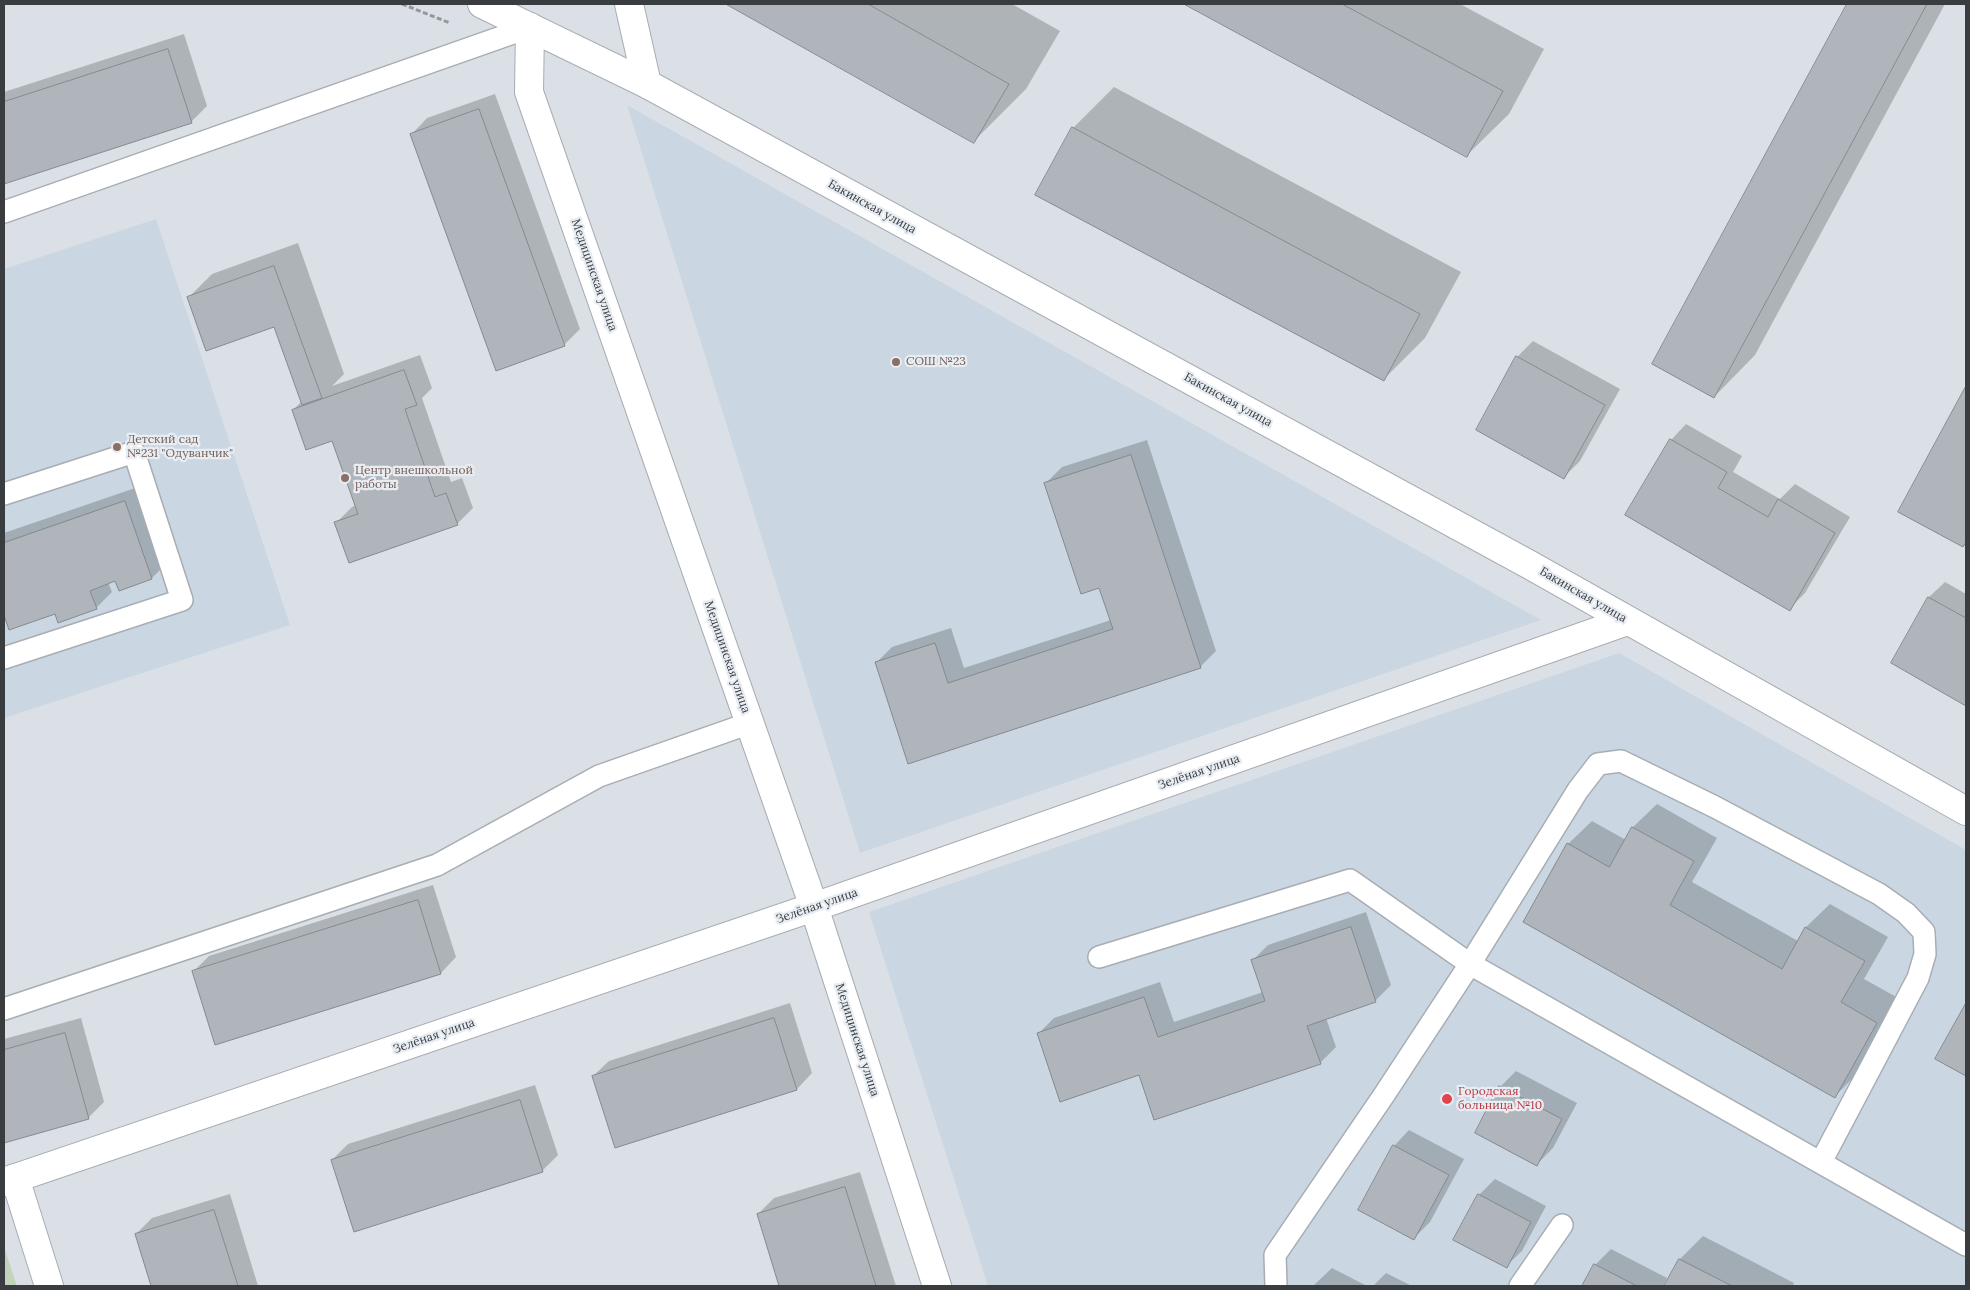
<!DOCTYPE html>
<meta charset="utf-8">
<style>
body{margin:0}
#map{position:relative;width:1970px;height:1290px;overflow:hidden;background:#dae0e6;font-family:Lora,serif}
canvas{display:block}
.frame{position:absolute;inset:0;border:5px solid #3a3d3f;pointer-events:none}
</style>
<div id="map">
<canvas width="1970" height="1290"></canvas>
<div class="frame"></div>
</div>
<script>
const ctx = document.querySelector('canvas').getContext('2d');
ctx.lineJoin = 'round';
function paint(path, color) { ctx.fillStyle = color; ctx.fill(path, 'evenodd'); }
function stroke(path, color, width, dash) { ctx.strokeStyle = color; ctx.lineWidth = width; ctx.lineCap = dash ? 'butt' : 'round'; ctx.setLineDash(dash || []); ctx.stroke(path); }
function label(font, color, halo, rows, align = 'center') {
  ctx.font = font + ' Lora,serif'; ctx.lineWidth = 4.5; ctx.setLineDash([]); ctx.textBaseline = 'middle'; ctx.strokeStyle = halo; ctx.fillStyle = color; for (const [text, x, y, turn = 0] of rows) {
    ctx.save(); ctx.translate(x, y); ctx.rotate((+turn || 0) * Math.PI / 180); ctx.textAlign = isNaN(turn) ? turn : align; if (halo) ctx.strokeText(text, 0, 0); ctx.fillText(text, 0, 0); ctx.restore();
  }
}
paint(new Path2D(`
 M 627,105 L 1541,620 L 860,853 Z
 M 156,219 L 290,625 L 4,718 L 4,269 Z
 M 1619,653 L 1966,850 L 1966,1286 L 988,1286 L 869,912 Z`), '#cad7e2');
paint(new Path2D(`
 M 4,1247 L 17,1286 L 4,1286 Z`), '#c4d4ba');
paint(new Path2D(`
 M 728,4 L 1012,4 L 1060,31 L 1026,89 L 974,141 Z
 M 1187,4 L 1460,4 L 1544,49 L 1509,114 L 1467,155 Z
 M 1848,4 L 1945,4 L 1755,355 L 1714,397 L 1653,364 Z
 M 184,34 L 207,106 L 191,122 L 4,182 L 4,92 Z
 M 1114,87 L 1461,272 L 1425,338 L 1383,380 L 1073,128 Z
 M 495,94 L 580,329 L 564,345 L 412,134 L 427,118 Z
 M 298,243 L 344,374 L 332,386 L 420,355 L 432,388 L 422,398 L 451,482 L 462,478 L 473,508 L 457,524 L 336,523 L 352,507 L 356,505 L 333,439 L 293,410 L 302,401 L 275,325 L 189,297 L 212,274 Z
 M 1533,341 L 1620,389 L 1580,461 L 1564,477 L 1517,357 Z
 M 1966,388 L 1966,542 L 1963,545 L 1900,511 Z
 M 1686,424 L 1742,456 L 1733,472 L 1780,499 L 1795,484 L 1850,517 L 1805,593 L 1789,609 L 1671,440 Z
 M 1147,440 L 1216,651 L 1200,667 L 909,762 L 876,663 L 892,647 L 951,628 L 964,668 L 1111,620 L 1100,587 L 1046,483 L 1062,467 Z
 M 141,486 L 168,562 L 152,578 L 119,589 L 116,579 L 108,582 L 112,592 L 96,608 L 56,613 L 10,629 L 4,611 L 4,533 Z
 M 1945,582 L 1966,594 L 1966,704 L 1892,663 L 1929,597 Z
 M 1657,804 L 1717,838 L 1692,882 L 1798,941 L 1806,927 L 1830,904 L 1888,937 L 1864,979 L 1900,999 L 1858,1073 L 1835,1096 L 1568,844 L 1592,821 L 1626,840 L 1633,827 Z
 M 433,885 L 456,957 L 441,973 L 193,972 L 209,956 Z
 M 1366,912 L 1391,985 L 1375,1001 L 1326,1018 L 1336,1047 L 1320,1063 L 1140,1073 L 1038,1034 L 1054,1018 L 1160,982 L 1174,1022 L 1263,992 L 1252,961 L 1268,945 Z
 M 790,1003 L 812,1073 L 797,1089 L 593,1076 L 609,1061 Z
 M 1966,1005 L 1966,1075 L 1937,1058 Z
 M 81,1018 L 104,1102 L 88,1118 L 4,1141 L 4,1039 Z
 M 1516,1071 L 1577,1103 L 1553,1148 L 1537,1164 L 1500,1087 Z
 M 535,1085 L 558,1155 L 542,1171 L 332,1160 L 348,1144 Z
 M 1409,1130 L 1464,1159 L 1430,1222 L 1414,1238 L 1394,1146 Z
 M 860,1172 L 896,1286 L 781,1286 L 758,1214 L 774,1198 Z
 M 1495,1179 L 1546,1206 L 1522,1251 L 1506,1266 L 1479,1195 Z
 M 230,1194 L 258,1286 L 152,1286 L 136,1234 L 152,1218 Z
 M 1703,1236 L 1794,1283 L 1793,1286 L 1666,1286 L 1680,1259 Z
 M 1611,1249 L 1667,1278 L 1663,1286 L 1584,1286 L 1595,1265 Z
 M 1332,1268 L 1367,1286 L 1313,1286 Z
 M 1386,1273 L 1412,1286 L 1373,1286 Z`), '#0003');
const building = new Path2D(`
 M 726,4 L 868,4 L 1009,84 L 974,143 Z
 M 1184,4 L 1342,4 L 1503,91 L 1467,157 Z
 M 1847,4 L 1927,4 L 1714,398 L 1652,364 Z
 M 168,49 L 192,123 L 4,184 L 4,102 Z
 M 479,109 L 565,346 L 496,371 L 410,134 Z
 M 1072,127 L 1420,314 L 1384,381 L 1035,195 Z
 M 274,266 L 322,398 L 302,405 L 274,327 L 206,351 L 187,297 Z
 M 1516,356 L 1605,405 L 1564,479 L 1476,430 Z
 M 404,370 L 417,405 L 405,409 L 435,497 L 446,493 L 458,525 L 349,563 L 334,522 L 358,514 L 332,441 L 306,450 L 292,410 Z
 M 1966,386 L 1966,542 L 1963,547 L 1898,512 Z
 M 1670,439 L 1727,472 L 1718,488 L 1768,517 L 1778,499 L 1835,533 L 1790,611 L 1625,515 Z
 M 1131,455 L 1201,668 L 908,764 L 875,662 L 935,643 L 948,683 L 1113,629 L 1099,588 L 1081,594 L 1044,483 Z
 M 125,501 L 152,579 L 119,591 L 115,581 L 90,591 L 97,609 L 58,623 L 55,614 L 9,630 L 4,615 L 4,543 Z
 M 1928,597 L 1966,618 L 1966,706 L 1891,663 Z
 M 1632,827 L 1694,861 L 1670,905 L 1782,969 L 1805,927 L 1865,961 L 1841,1002 L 1877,1023 L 1835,1098 L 1523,922 L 1567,843 L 1609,867 Z
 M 418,900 L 441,974 L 215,1045 L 192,971 Z
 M 1351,927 L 1376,1002 L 1307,1026 L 1321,1064 L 1154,1120 L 1139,1075 L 1060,1102 L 1037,1033 L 1144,997 L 1158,1037 L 1265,1001 L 1251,960 Z
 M 1966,1003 L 1966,1076 L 1935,1059 Z
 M 774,1018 L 797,1090 L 615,1148 L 592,1076 Z
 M 65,1033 L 89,1119 L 4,1143 L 4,1050 Z
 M 1499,1086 L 1562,1119 L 1537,1166 L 1475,1133 Z
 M 520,1100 L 543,1172 L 354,1232 L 331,1160 Z
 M 1393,1145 L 1449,1175 L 1414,1240 L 1358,1210 Z
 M 845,1187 L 876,1286 L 779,1286 L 757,1214 Z
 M 1478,1194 L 1531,1222 L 1507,1268 L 1453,1240 Z
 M 214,1210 L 238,1286 L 151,1286 L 135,1234 Z
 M 1679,1259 L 1732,1286 L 1664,1286 Z
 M 1594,1264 L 1637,1286 L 1582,1286 Z`);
paint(building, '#afb5bb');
stroke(building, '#848a8f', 1);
const service = new Path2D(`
 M 4,212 L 530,27
 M 4,494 L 134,452 L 182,600 L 4,658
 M 1099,957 L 1350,880 L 1470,964 L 1384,1095 L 1275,1255 L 1276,1286
 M 4,1009 L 437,865 L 599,776 L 750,723
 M 1821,1162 L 1918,978 L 1925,954 L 1924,932 L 1906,913 L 1879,894 L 1715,807 L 1621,761 L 1598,764 L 1578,790 L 1470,964 L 1966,1245
 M 1520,1286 L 1562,1225`);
const minor = new Path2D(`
 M 629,4 L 647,84
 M 530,27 L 529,92 L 814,907 L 937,1286
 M 15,1178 L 49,1286`);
const tertiary = new Path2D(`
 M 4,1182 L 814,907 L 1627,621`);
const secondary = new Path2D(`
 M 482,4 L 647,84 L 1530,565 L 1966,811`);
stroke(service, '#a7adb3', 24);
stroke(minor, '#a7adb3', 30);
stroke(tertiary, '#a7adb3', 30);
stroke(secondary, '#a7adb3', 30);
stroke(new Path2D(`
 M 402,4 L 450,23`), '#94989d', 3, [5, 2.5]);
stroke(service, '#fff', 21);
stroke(minor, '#fff', 28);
stroke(tertiary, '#fff', 28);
stroke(secondary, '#fff', 28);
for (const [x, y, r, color] of [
 [896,362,5,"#8d6e63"],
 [117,447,5,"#8d6e63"],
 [345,478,5,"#8d6e63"],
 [1447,1099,6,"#e0444e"]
]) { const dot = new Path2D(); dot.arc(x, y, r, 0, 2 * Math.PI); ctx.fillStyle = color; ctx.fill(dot); stroke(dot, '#e7edf3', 2); }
label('12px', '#3a3d3f', '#e7edf3', [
 ["Бакинская улица",872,207,29],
 ["Медицинская улица",594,275,71],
 ["Бакинская улица",1228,400,29],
 ["Бакинская улица",1583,595,30],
 ["Медицинская улица",727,657,71],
 ["Зелёная улица",1199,772,-19],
 ["Зелёная улица",817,906,-19],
 ["Зелёная улица",434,1036,-19],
 ["Медицинская улица",857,1040,72]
]);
label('12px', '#785e54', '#e7edf3', [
 ["СОШ №23",906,362],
 ["Детский сад",127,440],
 ["№231 \"Одуванчик\"",127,454],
 ["Центр внешкольной",355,471],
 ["работы",355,485]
], 'left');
label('12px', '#be3a42', '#e7edf3', [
 ["Городская",1458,1092],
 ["больница №10",1458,1106]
], 'left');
</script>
